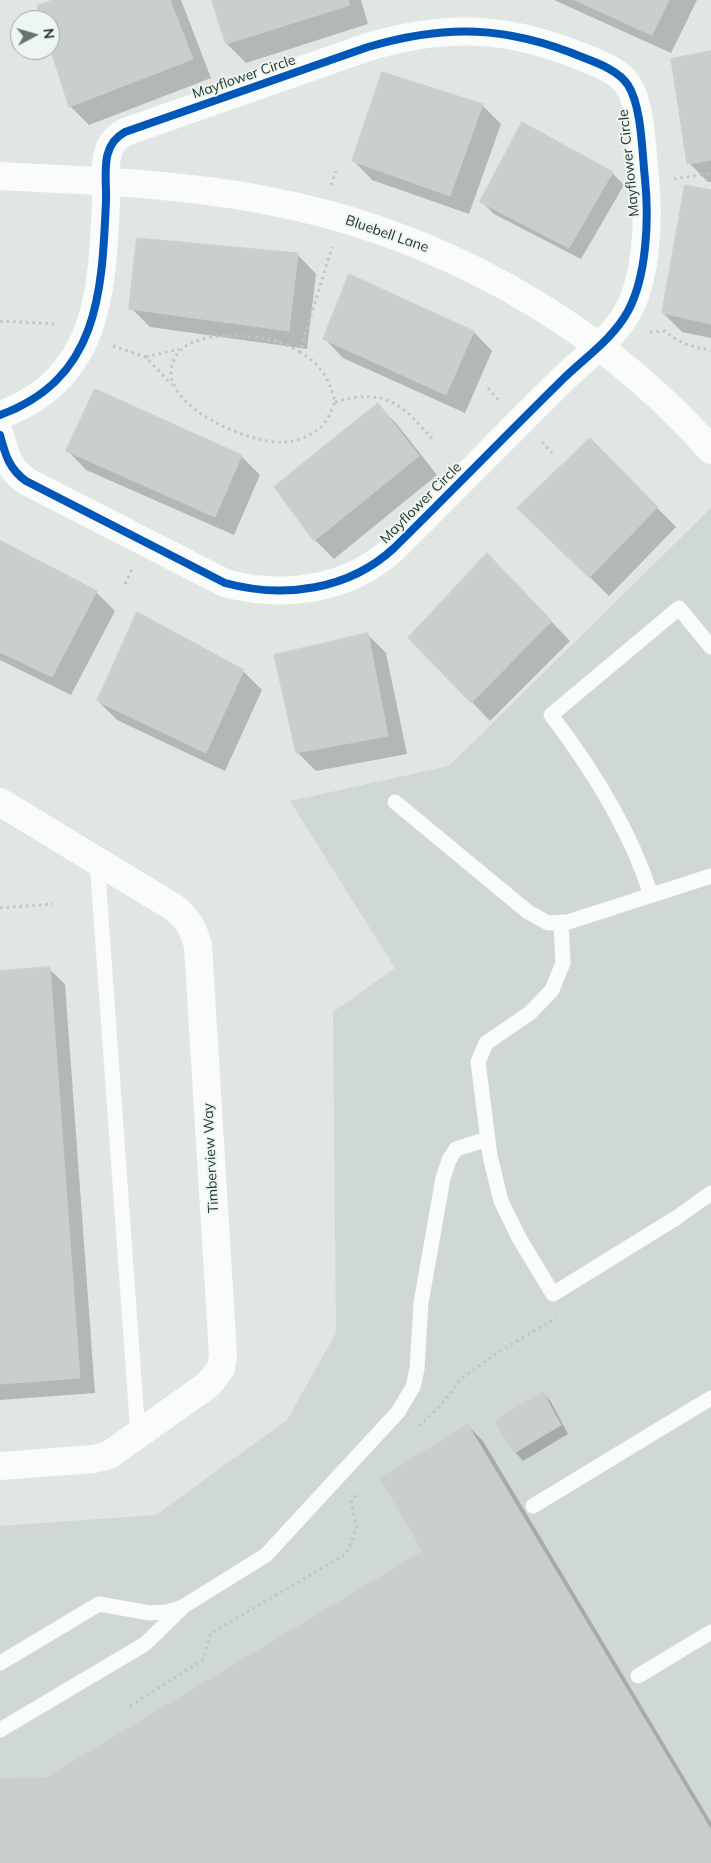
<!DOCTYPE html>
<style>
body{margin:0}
#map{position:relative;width:711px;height:1863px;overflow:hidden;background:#e1e6e3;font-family:Mulish,sans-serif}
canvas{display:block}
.north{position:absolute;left:10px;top:10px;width:50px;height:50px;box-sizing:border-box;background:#eef6f1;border:1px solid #9caaa3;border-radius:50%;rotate:84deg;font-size:14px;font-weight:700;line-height:20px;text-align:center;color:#21382e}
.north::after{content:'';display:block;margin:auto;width:18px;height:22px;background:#64756d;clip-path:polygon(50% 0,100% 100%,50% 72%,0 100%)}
</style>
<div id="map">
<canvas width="711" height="1863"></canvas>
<div class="north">N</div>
</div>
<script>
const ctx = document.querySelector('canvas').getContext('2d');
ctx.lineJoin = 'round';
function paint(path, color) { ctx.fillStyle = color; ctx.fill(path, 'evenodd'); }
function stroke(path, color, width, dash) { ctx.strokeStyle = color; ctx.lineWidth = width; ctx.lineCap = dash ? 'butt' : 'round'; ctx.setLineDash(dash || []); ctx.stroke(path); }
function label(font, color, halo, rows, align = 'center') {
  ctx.font = font + ' Mulish,sans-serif'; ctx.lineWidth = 4; ctx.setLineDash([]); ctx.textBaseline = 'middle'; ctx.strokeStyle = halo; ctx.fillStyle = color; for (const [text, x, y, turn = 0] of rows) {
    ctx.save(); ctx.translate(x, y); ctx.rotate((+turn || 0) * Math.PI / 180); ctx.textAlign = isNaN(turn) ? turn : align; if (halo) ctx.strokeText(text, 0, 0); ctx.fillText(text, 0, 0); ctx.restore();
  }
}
paint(new Path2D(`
 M 711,508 L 711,1863 L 0,1863 L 0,1526 L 156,1515 L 287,1420 L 336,1333 L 333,1012 L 395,968 L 290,801 L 449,766 Z`), '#cfd8d2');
paint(new Path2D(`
 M 56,0 L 181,0 L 211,78 L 89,125 L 70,106 L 50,44 L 50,20 L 42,20 Z
 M 213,0 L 361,0 L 368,24 L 246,63 L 227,44 Z
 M 554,0 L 697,0 L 671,53 Z
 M 711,52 L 711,182 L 708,182 L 689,163 Z
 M 482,105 L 501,124 L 469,214 L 372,180 L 354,161 Z
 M 612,173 L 624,185 L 581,259 L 494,214 L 482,202 Z
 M 711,191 L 711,338 L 682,332 L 663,313 Z
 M 298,255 L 316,274 L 307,349 L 150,327 L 131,308 Z
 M 474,332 L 492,351 L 465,413 L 343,358 L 325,339 Z
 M 377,405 L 396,423 L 437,475 L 334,559 L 315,540 L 276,488 Z
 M 590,440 L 676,527 L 609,596 L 519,508 Z
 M 68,451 L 241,456 L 260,475 L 234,535 L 86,470 Z
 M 2,543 L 96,592 L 115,611 L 71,695 L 0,660 L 0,547 Z
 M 506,574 L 570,641 L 490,721 L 472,702 Z
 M 138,613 L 244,672 L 262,690 L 225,771 L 117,720 L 98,701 Z
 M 367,634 L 386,653 L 407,754 L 316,771 L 297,752 Z
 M 49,969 L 65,984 L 95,1393 L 0,1400 L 0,972 Z
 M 543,1393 L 551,1402 L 568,1434 L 523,1461 L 515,1452 Z
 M 468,1426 L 483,1441 L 711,1822 L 711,1863 L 0,1863 L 0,1781 L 45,1780 L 425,1552 Z`), '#0003');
const building = new Path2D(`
 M 53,0 L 170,0 L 193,59 L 69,107 L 50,48 L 50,20 L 41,20 L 37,6 Z
 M 212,0 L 348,0 L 350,5 L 226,44 Z
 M 575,0 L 669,0 L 652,35 Z
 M 711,51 L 711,160 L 687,164 L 671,59 Z
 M 382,72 L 483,104 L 450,196 L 352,161 Z
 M 522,122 L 613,172 L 569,248 L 480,202 Z
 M 685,185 L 711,190 L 711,324 L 662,313 Z
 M 137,238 L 298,253 L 289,331 L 129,309 Z
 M 349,274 L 474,331 L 446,395 L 323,339 Z
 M 95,389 L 242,455 L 215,517 L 66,451 Z
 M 378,403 L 419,456 L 314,541 L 274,487 Z
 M 590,438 L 658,507 L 589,578 L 517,508 Z
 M 1,541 L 97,591 L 52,677 L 0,652 Z
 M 487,553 L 552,621 L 471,703 L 408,638 Z
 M 137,612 L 244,670 L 206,753 L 97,701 Z
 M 368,633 L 388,736 L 296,753 L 274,655 Z
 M 50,967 L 80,1378 L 0,1384 L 0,971 Z
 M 543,1392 L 561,1425 L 514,1453 L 495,1421 Z
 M 468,1425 L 711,1830 L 711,1863 L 0,1863 L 0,1779 L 46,1778 L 423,1551 L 380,1478 Z`);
paint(building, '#cacfcc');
stroke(building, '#cacfcc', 1);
stroke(new Path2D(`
 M 674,179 L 711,173
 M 331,185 L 336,171
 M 0,321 L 59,324
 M 650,332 L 665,331 C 680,344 692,347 711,350
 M 113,346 L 146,357 L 172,385
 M 300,352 C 292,348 284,343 275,341 C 249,334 186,329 174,360 C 170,368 170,377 174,385 C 187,416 253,444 285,442 C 295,442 309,436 317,430 C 326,425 331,411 335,402 C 330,379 320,364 300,352 L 332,247
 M 146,357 L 179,349
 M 488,388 L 499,400
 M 335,402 C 386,387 402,404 434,441
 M 542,442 L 552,453
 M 125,584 L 132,569
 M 0,908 L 53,904
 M 419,1426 L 440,1406 L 461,1379 L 497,1353 L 556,1318
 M 130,1706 L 203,1660 L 211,1633 L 346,1554 L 357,1528 L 351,1502 L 356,1495`), '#bfc6c3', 3, [2.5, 4]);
stroke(new Path2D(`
 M 395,802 L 528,912 L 548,923 L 568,922 L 711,876
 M 97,861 L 138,1435
 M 651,895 C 630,829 593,770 551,715 L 679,608 L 711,647
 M 561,924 L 563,963 L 552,990 L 530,1013 L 486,1043 L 478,1062 L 490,1156 L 501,1201 L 518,1236 L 553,1294 L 676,1218 L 711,1193
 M 533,1506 L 711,1398
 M 0,1663 L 99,1604 L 150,1613 L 167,1612 L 183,1607
 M 638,1676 L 711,1632
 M 0,1730 L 145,1644 L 184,1606 L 266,1555 L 398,1412 L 413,1387 L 417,1369 L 421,1303 L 443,1178 L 449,1160 L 456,1149 L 487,1139`), '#fafbfb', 15);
stroke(new Path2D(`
 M 0,176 C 88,181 177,183 264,200 C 434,231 596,320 711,450
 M 0,415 C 99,379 102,292 106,201 C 107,176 99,146 125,132 L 368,47 C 446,24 507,26 582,57 C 597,63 618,70 628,85 C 642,107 642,153 645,179 C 649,218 647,276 628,311 C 613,339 583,359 561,381 C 505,436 450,493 394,548 C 349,590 284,599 225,583 L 26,481 C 9,469 5,454 0,435
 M 0,802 L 173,907 C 187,917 194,929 198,946 L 223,1355 L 221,1368 L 209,1384 L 109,1455 L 94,1459 L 0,1466`), '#fafbfb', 28);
stroke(new Path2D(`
 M 0,415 C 99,379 102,292 106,201 C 107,176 99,146 125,132 L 368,47 C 446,24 507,26 582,57 C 597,63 618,70 628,85 C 642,107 642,153 645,179 C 649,218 647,276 628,311 C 613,339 583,359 561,381 C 505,436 450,493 394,548 C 349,590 284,599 225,583 L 26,481 C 9,469 5,454 0,435`), '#0057b8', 8);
label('14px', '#21382e', '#eef6f1', [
 ["Mayflower Circle",244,77,-19],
 ["Mayflower Circle",629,163,-96],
 ["Bluebell Lane",387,234,19],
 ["Mayflower Circle",421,503,-45],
 ["Timberview Way",211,1158,-93]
]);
</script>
